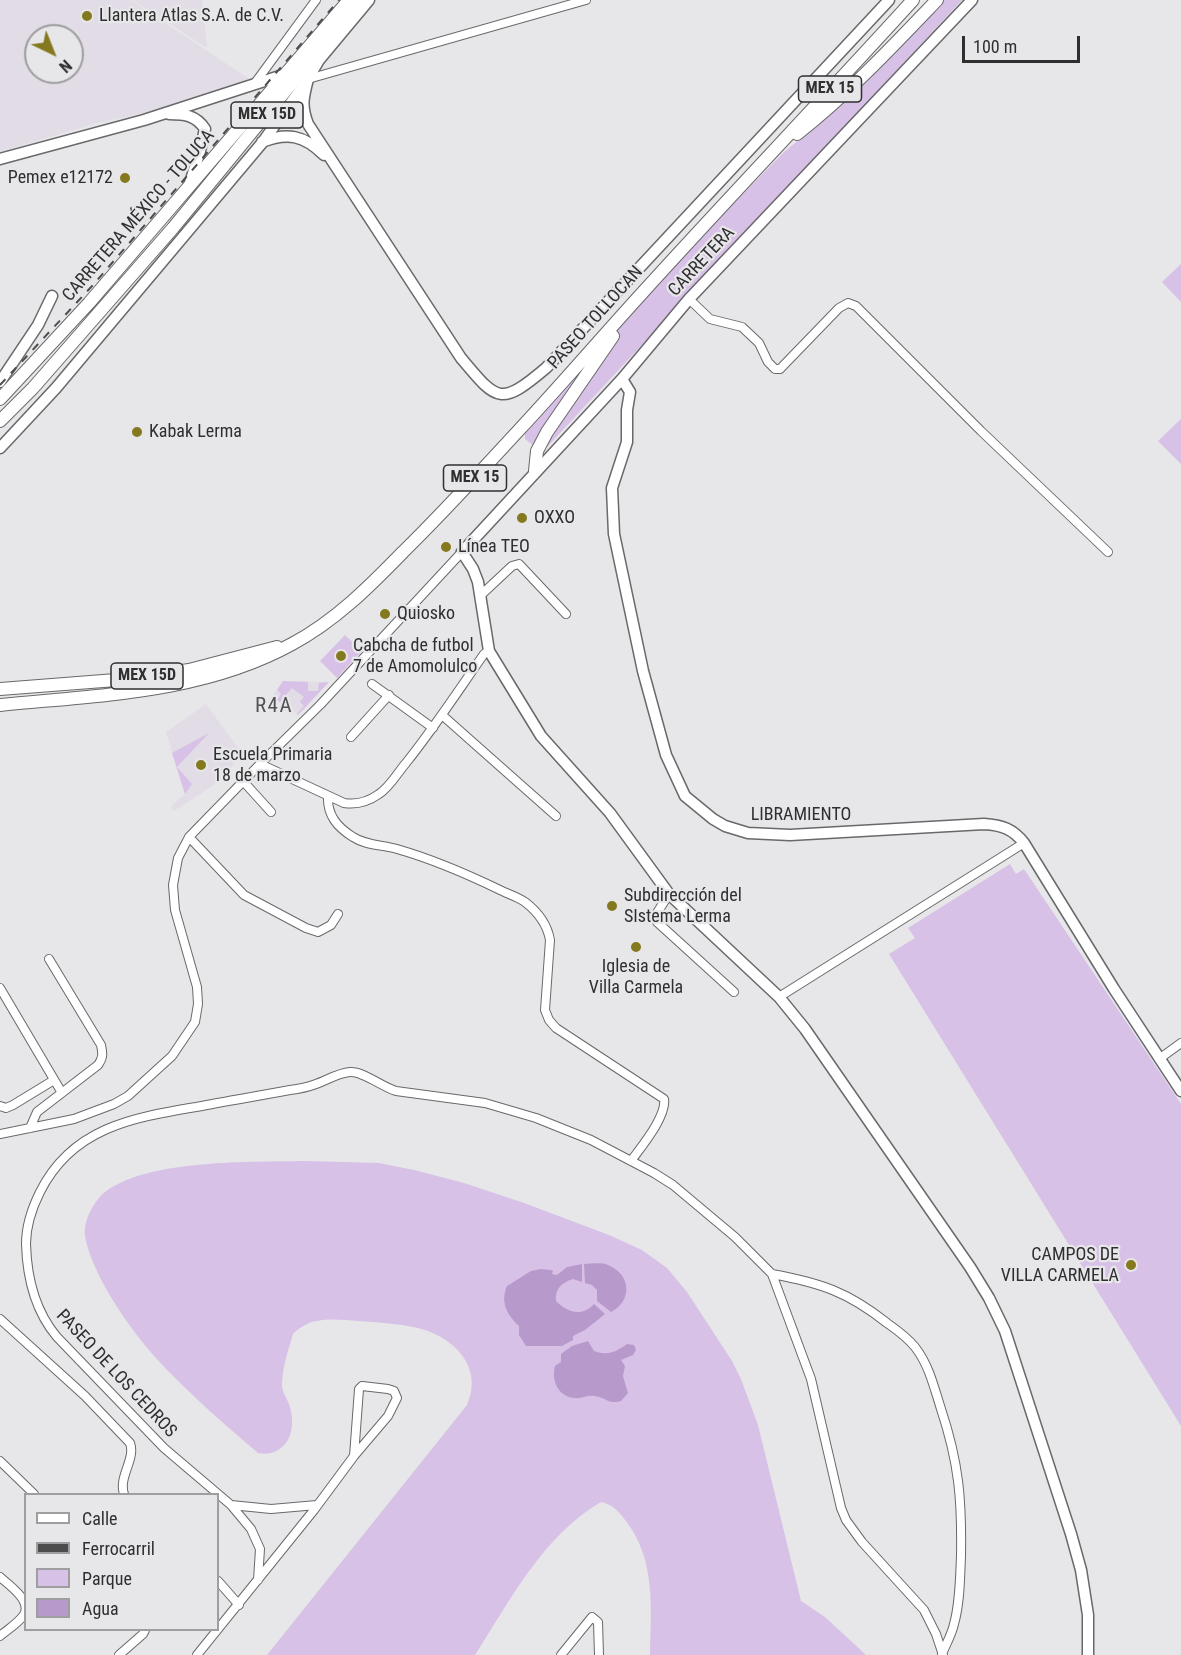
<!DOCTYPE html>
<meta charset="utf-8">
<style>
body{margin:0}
#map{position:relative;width:1181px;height:1655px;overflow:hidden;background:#e7e6e9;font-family:"Roboto Condensed",sans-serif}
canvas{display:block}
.legend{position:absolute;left:24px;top:1493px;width:195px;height:138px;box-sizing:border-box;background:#e7e6e9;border:2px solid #9e9d9f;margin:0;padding:8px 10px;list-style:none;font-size:18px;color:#302f30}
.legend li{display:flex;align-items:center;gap:12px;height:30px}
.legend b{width:30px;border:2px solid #9e9d9f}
.north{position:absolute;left:24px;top:24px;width:60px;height:60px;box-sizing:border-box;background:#e7e6e9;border:2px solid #9e9d9f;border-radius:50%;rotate:137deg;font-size:16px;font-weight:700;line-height:24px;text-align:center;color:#302f30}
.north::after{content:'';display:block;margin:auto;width:21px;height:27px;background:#84791e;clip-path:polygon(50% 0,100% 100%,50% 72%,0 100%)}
.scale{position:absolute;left:962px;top:36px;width:118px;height:27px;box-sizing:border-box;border:3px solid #302f30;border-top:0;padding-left:8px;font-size:18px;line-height:21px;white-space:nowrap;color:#302f30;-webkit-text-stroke:4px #e7e6e9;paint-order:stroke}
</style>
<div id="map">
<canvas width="1181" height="1655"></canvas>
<ul class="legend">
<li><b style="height:8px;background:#fff"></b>Calle</li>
<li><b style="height:8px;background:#4d4c4d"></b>Ferrocarril</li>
<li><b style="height:16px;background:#d8c1e7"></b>Parque</li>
<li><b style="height:16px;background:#b899cc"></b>Agua</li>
</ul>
<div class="north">N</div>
<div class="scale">100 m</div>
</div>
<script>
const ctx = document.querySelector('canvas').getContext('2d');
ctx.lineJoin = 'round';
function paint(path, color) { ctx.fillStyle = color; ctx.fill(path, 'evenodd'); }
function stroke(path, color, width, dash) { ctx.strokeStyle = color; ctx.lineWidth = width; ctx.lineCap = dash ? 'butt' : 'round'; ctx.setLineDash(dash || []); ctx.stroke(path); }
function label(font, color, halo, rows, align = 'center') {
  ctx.font = font + ' "Roboto Condensed",sans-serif'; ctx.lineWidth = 4.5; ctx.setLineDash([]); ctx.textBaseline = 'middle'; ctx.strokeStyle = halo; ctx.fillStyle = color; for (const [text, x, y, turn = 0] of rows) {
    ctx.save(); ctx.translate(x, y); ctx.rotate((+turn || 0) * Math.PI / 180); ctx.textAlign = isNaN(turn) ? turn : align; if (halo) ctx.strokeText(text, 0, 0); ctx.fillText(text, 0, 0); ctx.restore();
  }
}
paint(new Path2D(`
 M 0,0 L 131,0 L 255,83 L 184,104 L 93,124 L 0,152 ZM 36,36 L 72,36 L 72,72 L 36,72 Z
 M 133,0 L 202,0 L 207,48 Z
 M 283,681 L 329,682 L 298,715 L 272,697 Z
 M 206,704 L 241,752 L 228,772 L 214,785 L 174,811 L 171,806 L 185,794 L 166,732 Z`), '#e2dce6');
paint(new Path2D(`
 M 941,0 L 962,0 L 548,446 L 534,446 L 525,439 L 525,430 L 628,312 L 783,153 L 818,124 L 867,78 Z
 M 1181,264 L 1181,302 L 1162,282 Z
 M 1181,419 L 1181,464 L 1158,441 Z
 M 345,635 L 362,651 L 337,678 L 320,661 Z
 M 283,681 L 308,682 L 308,691 L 318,691 L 319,683 L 329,682 L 298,715 L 297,714 L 304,706 L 300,702 L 304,697 L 292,688 L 280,702 L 277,700 L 281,694 L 277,690 Z
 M 209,733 L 177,767 L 192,784 L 185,794 L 172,753 Z
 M 1010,864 L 1016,874 L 1024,869 L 1181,1104 L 1181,1426 L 889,954 L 915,938 L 908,928 Z
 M 305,1161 L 379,1163 L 414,1170 L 464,1183 L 524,1203 L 609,1235 L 642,1250 L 667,1268 L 687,1292 L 732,1361 L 741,1379 L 758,1425 L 801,1601 L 825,1617 L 866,1655 L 650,1655 C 651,1609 656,1560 626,1521 C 618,1511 614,1505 601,1502 C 542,1537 511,1599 475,1655 L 267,1655 L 467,1405 C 484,1367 454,1337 418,1328 C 399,1324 378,1322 358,1321 C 345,1320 330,1318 317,1321 C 308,1322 299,1328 293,1334 C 288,1351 282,1368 282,1386 C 283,1393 286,1397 289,1404 C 294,1418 294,1438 281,1448 C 274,1453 267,1455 258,1453 C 223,1423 187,1392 155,1357 C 129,1328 92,1275 85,1236 C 83,1221 94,1201 105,1192 C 148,1159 252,1162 305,1161 Z`), '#d8c1e7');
paint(new Path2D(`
 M 582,1264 L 582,1282 L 573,1279 C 561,1283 555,1289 556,1301 C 568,1313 582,1317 594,1304 L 605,1314 L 585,1330 L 573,1336 L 573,1340 L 562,1346 L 526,1346 L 519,1335 L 519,1326 C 507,1315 500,1302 507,1286 L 531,1271 L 541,1269 L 551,1270 L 553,1271 L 552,1274 L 557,1275 L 567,1267 Z
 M 584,1264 C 591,1264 601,1262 608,1265 C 631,1274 633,1301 611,1312 L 597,1301 L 597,1290 L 592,1285 L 585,1283 Z
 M 588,1341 L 594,1351 C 608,1356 616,1352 627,1344 L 634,1345 L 636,1350 L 633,1355 L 621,1360 L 625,1366 L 623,1376 L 628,1393 L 621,1401 C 609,1405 605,1397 594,1396 C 587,1395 581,1399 575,1398 C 558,1397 551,1380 555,1366 L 561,1362 L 561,1354 L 572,1346 Z`), '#b899cc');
const minor = new Path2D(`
 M 308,79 L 586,0
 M 255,83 L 316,0
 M 689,299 L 710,319 L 742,327 L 759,343 L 768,362 L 775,369 L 780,369 L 839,308 L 848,303 L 856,306 L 981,431 L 1108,552
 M 481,595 L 512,566 L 519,564 L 566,614
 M 372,684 L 433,728
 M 442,715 L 556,816
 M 351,737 L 389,695
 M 260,764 L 344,803 C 356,805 369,801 379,794 C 390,787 398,772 406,763 C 434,728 458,691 484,654 L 489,651
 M 243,781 L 271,812
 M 328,796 C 327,815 337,827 353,837 C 365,845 382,845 397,849 C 432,859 467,874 500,890 C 508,894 518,897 525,902 C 538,912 547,923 550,940 L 545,1010 L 549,1020 L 556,1028 L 664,1099 C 667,1116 641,1147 631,1161
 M 189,837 L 244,895 L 306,928 L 318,932 L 331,925 L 338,914
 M 669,894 L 655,916 L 657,922 L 734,992
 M 0,988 L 62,1093
 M 779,997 L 1024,843
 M 1159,1059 L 1181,1043
 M 0,1106 L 6,1108 L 13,1105 L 54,1080
 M 30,1128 L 37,1112 L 98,1065 C 103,1058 103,1054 101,1045 L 49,959
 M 0,1134 L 74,1119 L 114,1104 L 128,1096 L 172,1056 L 195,1022 L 198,1004 L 197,987 L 175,910 L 173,885 L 178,858 L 189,837 L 260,764 L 320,705 L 462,552
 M 772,1274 C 821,1283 848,1292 887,1323 C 897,1330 907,1337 915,1347 C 929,1365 934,1387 941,1409 C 959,1463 962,1500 961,1556 C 960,1578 960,1603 954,1624 C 952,1634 946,1644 942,1654
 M 0,1319 L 85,1396 L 130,1443 C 136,1459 118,1477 124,1494
 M 0,1461 L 34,1494
 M 231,1505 L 271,1509 L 317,1505
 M 0,1577 C 9,1585 34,1602 23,1616 C 17,1624 7,1630 0,1636
 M 258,1580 L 260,1549 L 251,1529 L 231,1505 L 164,1448 L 57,1337 C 35,1311 27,1278 26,1244 C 26,1226 32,1208 40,1192 C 72,1128 131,1118 196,1107 C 227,1101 258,1096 290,1090 C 299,1089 308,1087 316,1084 C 327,1080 338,1073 350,1072 C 363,1071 382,1087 396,1091 L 485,1103 L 536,1118 L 591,1140 L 654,1173 L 673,1185 L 735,1237 L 772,1274 L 811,1379 L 841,1508 L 846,1520 L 862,1542 L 924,1610 L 936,1634 L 943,1655
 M 218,1581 L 239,1605
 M 119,1655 L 143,1634 L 145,1630
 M 197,1655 L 314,1510 L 354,1456 L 388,1416 L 397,1398 L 394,1391 L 388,1389 L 362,1386 L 359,1389 L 354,1456
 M 561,1655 L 592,1617 L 598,1622 L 599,1655`);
const major = new Path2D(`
 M 972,0 L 689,299 L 622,379 L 462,552 L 473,569 L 478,582 L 489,651 L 541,736 L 610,813 L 669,894 L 779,997 L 805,1029 L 970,1267 L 989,1298 L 1005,1331 L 1071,1534 L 1081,1570 L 1088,1615 L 1088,1655
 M 308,79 C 303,98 301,106 308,124 L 461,358 C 497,401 500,407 546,368 L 889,0
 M 169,114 C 184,114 196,115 205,129 L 200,151 L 189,186
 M 262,142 C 287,132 304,135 324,155
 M 0,159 L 144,120 L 286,74
 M 622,379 L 630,392 L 627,410 L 627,442 L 612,488 L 614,534 L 643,671 L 666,755 L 685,796 L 713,819 L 725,826 L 748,833 L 790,835 L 984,824 C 1002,825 1013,829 1024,843 L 1114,989 L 1181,1091
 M 0,382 L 38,325 L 52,296
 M 0,448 L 56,388 L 262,143 L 308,79 L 319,60 L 369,0`);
const highway = new Path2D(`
 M 797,134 C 848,94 892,47 937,0
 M 0,399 L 89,303 L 349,0
 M 0,421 L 33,388 L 173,228 L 360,0
 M 535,471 L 537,451 L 547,432 L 613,336
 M 0,689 L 116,680 L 189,670 L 277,647
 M 0,705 C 99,695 203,693 292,644 C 335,621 369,587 403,552 C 443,513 481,471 519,430 C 561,385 602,337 644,291 C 733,193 824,98 913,0`);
stroke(minor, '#69686a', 10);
stroke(major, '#69686a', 13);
stroke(highway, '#69686a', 14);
stroke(minor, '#fff', 8);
stroke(major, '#fff', 10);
stroke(highway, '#fff', 12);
stroke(new Path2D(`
 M 0,385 L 93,285 L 339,0`), '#4d4c4d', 2, [8, 8]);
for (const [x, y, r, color] of [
 [87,16,6,"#84791e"],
 [125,178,6,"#84791e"],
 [137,432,6,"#84791e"],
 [522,518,6,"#84791e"],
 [446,547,6,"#84791e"],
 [385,614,6,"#84791e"],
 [341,656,6,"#84791e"],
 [201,765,6,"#84791e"],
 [612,906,6,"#84791e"],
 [636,947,6,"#84791e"],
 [1131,1265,6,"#84791e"]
]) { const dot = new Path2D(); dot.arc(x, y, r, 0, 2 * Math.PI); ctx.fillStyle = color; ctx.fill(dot); stroke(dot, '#e7e6e9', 2); }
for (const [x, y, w] of [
 [830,89,63],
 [267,115,72],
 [475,478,63],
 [147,676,72]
]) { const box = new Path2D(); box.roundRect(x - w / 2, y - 13, w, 26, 4.5); ctx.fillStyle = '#e7e6e9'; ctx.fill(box); stroke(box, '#302f30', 1.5); }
label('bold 16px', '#302f30', null, [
 ["MEX 15",830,89],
 ["MEX 15D",267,115],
 ["MEX 15",475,478],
 ["MEX 15D",147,676]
]);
label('18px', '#302f30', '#e7e6e9', [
 ["Llantera Atlas S.A. de C.V.",99,16],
 ["Pemex e12172",113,178,"right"],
 ["Kabak Lerma",149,432],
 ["OXXO",534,518],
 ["Línea TEO",458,547],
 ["Quiosko",397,614],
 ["Cabcha de futbol",353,646],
 ["7 de Amomolulco",353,667],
 ["Escuela Primaria",213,755],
 ["18 de marzo",213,776],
 ["Subdirección del",624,896],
 ["SIstema Lerma",624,917],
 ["Iglesia de",636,967,"center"],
 ["Villa Carmela",636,988,"center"],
 ["CAMPOS DE",1119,1255,"right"],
 ["VILLA CARMELA",1119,1276,"right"]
], 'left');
label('18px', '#302f30', '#e7e6e9', [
 ["CARRETERA MÉXICO - TOLUCA",139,216,-49],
 ["CARRETERA",702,262,-47],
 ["PASEO TOLLOCAN",596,318,-48],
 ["LIBRAMIENTO",801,815],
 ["PASEO DE LOS CEDROS",116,1374,47]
]);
ctx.letterSpacing = '1.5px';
label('21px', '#525153', '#e7e6e9', [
 ["R4A",274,707]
]);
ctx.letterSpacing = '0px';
</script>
